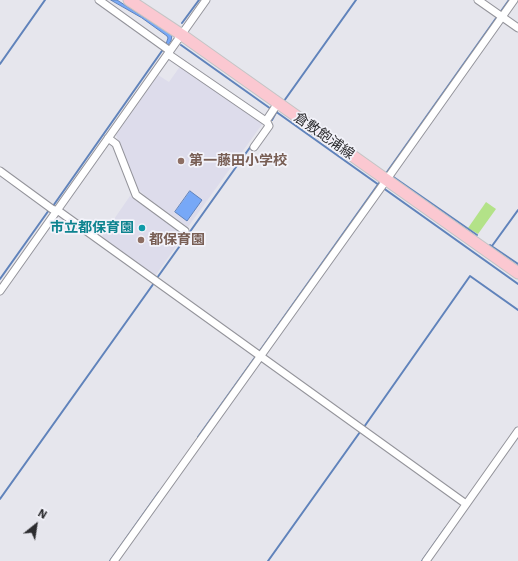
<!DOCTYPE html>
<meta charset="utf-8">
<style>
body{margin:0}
#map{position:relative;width:518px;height:561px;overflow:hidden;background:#e6e6ed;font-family:"Work Sans",sans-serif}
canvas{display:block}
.north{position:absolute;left:16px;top:505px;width:40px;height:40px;-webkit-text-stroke:3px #f3f3fa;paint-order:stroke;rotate:30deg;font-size:11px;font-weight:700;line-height:16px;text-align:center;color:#2c2c2f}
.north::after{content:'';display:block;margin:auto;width:14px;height:18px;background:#2c2c2f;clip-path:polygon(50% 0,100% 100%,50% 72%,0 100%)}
</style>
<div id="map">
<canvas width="518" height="561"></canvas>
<div class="north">N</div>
</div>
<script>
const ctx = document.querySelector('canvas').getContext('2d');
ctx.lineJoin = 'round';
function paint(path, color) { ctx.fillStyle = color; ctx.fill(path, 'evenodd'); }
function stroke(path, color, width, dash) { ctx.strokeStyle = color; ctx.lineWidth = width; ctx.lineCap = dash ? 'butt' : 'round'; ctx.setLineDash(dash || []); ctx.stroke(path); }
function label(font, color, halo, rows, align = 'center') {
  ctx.font = font + ' "Work Sans","Noto Sans JP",sans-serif'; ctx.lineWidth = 3.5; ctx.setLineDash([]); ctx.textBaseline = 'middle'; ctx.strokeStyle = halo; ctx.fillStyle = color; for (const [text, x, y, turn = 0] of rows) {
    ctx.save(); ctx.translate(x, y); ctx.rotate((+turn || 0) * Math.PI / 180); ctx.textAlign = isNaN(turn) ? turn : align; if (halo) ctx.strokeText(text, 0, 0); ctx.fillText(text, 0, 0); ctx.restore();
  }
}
paint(new Path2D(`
 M 181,65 L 263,123 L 188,227 L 145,196 L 137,188 L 116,135 L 158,75 L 169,82 Z
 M 130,196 L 185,234 L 155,276 L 101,238 Z`), '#dddceb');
paint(new Path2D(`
 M 486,202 L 496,209 L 478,234 L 468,228 Z`), '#b3e288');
const water = new Path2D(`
 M 111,0 L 117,0 L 172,35 L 171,41 L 168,45 L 166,44 L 168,38 L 167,36 L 142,18 Z
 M 190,191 L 202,200 L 187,221 L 175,212 Z`);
paint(water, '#77a8f7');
stroke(water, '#6083bb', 1);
stroke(new Path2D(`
 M 182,23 L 199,0
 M 181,45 L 271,109
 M 0,64 L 45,0
 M 284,101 L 356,0
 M 275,111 L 518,284
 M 272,120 L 277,111
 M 387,172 L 509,0
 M 392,176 L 477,235
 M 53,206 L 164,48
 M 490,245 L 518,264
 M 492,246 L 518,210
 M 157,278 L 251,146
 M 0,279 L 49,210
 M 259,352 L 379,183
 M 364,427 L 470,276 L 518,310
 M 198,437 L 256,356
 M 0,499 L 154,283
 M 110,561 L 159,492
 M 268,561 L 360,432
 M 422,561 L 446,527`), '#6083bb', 2);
const minor = new Path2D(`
 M 99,0 L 170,51
 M 478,0 L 518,28
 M 168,54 L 267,122 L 269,126 L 254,147
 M 266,121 L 278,103
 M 108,138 L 116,144 L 136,195 L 185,231
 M 0,171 L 52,209 L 60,212 L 466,504
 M 0,291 L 206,0
 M 114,561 L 380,189 L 514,0
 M 426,561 L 518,431`);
const primary = new Path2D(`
 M 129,0 L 182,35 L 518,273`);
stroke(minor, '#94949b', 9);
stroke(primary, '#c4c4c5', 13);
stroke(minor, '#fff', 7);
stroke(primary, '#fbc8d1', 11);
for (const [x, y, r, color] of [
 [181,161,4,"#8d6e63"],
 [142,228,4,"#0f9aa8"],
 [141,240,4,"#8d6e63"]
]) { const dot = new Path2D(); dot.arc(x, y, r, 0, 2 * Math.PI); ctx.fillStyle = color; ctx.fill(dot); stroke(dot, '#f3f3fa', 1.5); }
label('14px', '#2c2c2f', '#f3f3fa', [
 ["倉敷飽浦線",324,136,35]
]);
label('bold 14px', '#785e54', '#f3f3fa', [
 ["第一藤田小学校",189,161],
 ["都保育園",149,240]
], 'left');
label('bold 14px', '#0d838f', '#f3f3fa', [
 ["市立都保育園",134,228]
], 'right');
</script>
